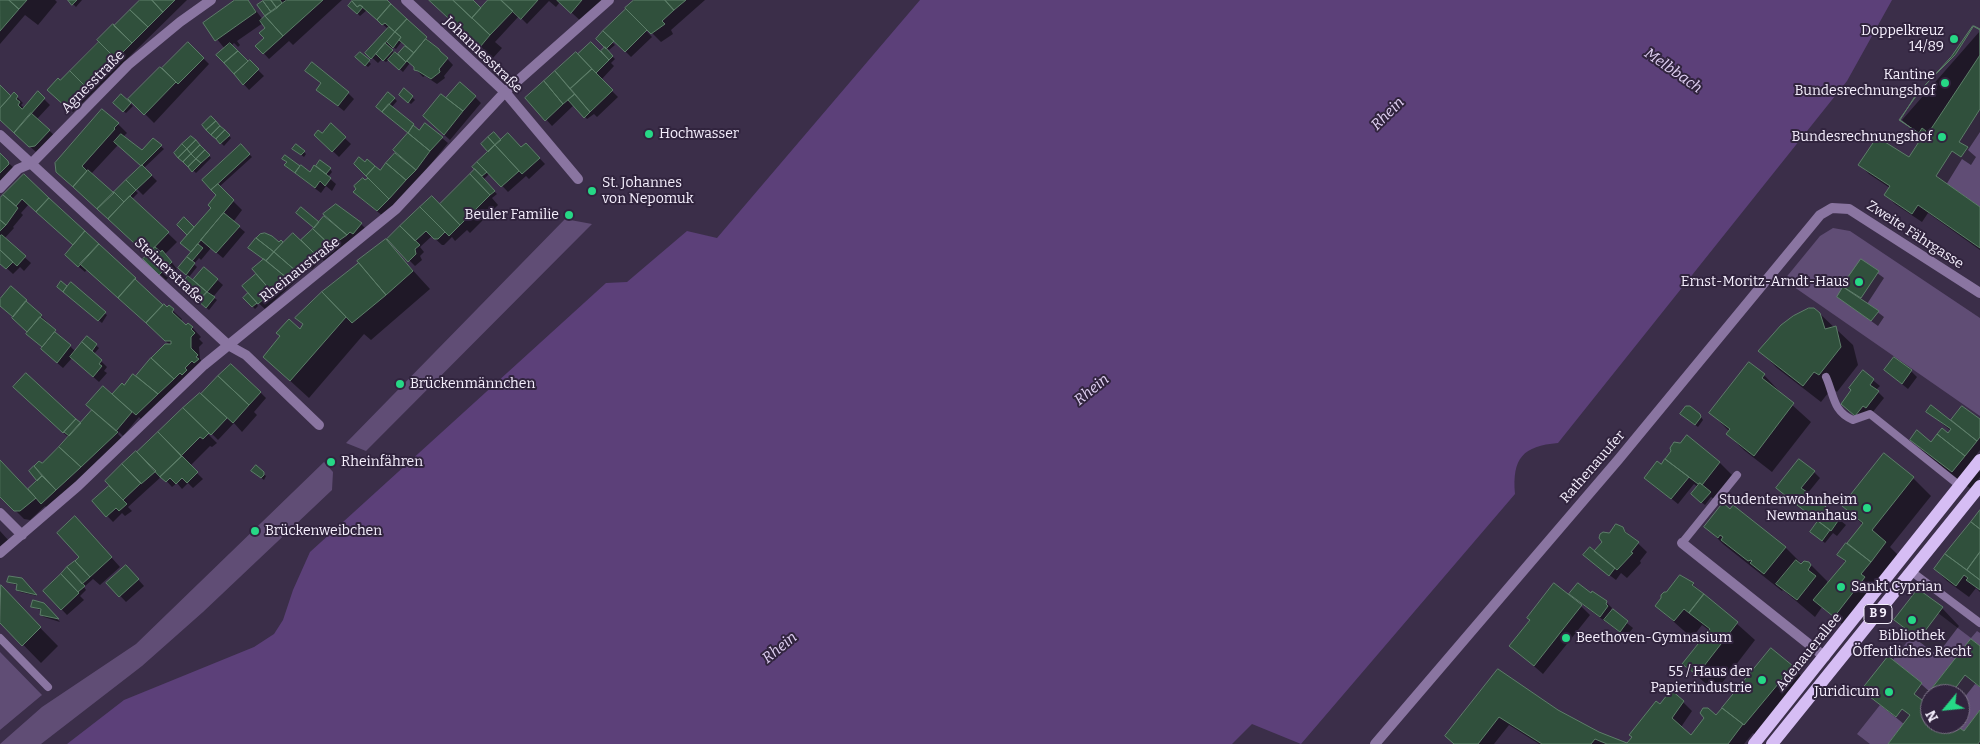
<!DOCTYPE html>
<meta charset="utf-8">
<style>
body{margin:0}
#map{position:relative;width:1980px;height:744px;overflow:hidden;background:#3b2e49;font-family:Bitter,serif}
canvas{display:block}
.north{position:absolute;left:1920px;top:684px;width:50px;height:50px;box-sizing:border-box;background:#31243e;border:1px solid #7f758a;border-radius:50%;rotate:242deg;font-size:14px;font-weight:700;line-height:20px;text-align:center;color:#f5effd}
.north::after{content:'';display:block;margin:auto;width:18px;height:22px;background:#26d886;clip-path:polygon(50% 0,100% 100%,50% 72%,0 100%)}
</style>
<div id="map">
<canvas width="1980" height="744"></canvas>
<div class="north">N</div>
</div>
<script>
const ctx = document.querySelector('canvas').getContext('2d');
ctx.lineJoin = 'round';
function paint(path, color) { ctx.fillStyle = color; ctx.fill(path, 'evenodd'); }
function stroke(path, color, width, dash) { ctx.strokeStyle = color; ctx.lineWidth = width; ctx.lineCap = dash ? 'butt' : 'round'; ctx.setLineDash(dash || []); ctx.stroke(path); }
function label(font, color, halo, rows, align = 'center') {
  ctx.font = font + ' Bitter,serif'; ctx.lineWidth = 4; ctx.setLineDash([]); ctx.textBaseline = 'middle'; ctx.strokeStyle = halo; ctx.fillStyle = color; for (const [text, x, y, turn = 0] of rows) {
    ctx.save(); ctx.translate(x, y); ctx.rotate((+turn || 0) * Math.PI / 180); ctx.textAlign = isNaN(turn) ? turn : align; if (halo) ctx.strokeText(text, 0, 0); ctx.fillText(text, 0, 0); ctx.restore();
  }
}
paint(new Path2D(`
 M 1980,109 L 1980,207 L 1936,176 L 1952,151 L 1961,157 L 1968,148 L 1959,142 Z
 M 565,219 L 592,224 L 366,451 L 346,443 Z
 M 1833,228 L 1850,231 L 1980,318 L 1980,416 L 1784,280 L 1820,236 Z
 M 324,462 L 333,472 L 332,490 L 203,612 L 142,666 L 41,744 L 0,744 L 42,707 L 136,644 Z
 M 1938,613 L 1971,638 L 1977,631 L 1980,633 L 1980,646 L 1971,639 L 1922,700 L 1914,694 L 1922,683 L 1893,660 L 1913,634 Z
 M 0,652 L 42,695 L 0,730 Z
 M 1965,675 L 1980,687 L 1980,710 L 1964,731 L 1954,724 L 1960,724 L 1960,694 L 1951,694 Z
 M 1880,705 L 1895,717 L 1902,709 L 1910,715 L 1888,744 L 1870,744 L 1857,734 Z`), '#604d75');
paint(new Path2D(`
 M 920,0 L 1892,0 L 1847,81 L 1558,443 C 1523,446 1512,458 1515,494 L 1301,744 L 1252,724 L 1232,744 L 67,744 L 124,700 L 254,647 L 274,634 L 283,620 L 293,590 L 310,552 L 606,283 L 627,282 L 687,231 L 717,238 Z`), '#5c4079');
paint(new Path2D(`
 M 0,0 L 55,0 L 57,2 L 38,25 L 25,15 L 0,44 Z
 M 69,0 L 82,0 L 76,7 Z
 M 142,0 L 187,0 L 73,112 L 49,90 L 60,82 L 113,26 L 114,27 Z
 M 237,0 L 248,0 L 263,20 L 267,16 L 266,0 L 342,0 L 293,45 L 289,41 L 269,59 L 257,46 L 265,38 L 267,28 L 263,23 L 237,41 L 240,45 L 238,47 L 234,43 L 231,46 L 248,63 L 249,61 L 264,76 L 249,90 L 218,55 L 225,49 L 204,23 Z
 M 351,0 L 385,0 L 439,50 L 453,65 L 444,76 L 445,78 L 437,84 L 425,76 L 423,77 L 410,63 L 403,72 L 389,59 L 386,62 L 382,59 L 378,63 L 367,53 L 388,29 L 367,10 L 360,16 L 350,6 L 353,2 ZM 402,41 L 407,46 L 398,56 L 391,50 L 393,47 L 396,49 Z
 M 430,0 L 471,0 L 481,9 L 490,0 L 606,0 L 584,24 L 560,2 L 556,7 L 549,1 L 527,24 L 519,16 L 495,42 L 502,48 L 493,58 Z
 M 636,0 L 705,0 L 671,30 L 673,34 L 661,42 L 627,8 Z
 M 626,10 L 652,37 L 631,57 L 610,36 L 608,38 L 615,45 L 609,50 L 598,39 Z
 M 1980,31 L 1980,132 L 1968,150 L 1976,157 L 1971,165 L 1962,159 L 1946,185 L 1980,209 L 1980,250 L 1928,213 L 1922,222 L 1895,204 L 1886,195 L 1890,188 L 1869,174 L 1860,165 L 1909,159 L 1923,138 L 1902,120 Z
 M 188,43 L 209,64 L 154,123 L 130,99 Z
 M 591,44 L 601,53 L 605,49 L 615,59 L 611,63 L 614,66 L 601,80 L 618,97 L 597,117 L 594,114 L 587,119 L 574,105 L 552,126 L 527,98 Z
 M 361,53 L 371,64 L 368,67 L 357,57 Z
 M 313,76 L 348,93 L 354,99 L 344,111 L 324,95 L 322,84 Z
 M 0,87 L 11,97 L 14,94 L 23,103 L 21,105 L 24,108 L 38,93 L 50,105 L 37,119 L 55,136 L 41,152 L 36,152 L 0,120 Z
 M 405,90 L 415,100 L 411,104 L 400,95 Z
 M 122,95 L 133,106 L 126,113 L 114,103 Z
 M 475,97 L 481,103 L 450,140 L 430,122 L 446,100 Z
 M 394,98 L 397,101 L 391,108 L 419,132 L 442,138 L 448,143 L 413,186 L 383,216 L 360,198 L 365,182 L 387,164 L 397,153 L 409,133 L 377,107 Z
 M 211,118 L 231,138 L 224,146 L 203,125 Z
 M 118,124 L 127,133 L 123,137 L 142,152 L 153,140 L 164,149 L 144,168 L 157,181 L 143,195 L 128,180 L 143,166 L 118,145 L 91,174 L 114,194 L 126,182 L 138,193 L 132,199 L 177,242 L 165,254 L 177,269 L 166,280 L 144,259 L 148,255 L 65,178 Z
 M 331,125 L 351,144 L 339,157 L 316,135 L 322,135 Z
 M 191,137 L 211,158 L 196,173 L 175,153 Z
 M 501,142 L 521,148 L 526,144 L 545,164 L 529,179 L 526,176 L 508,192 L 490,173 L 483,180 L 497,194 L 492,198 L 498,205 L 470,233 L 467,230 L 455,241 L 452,237 L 444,245 L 442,245 L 432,236 L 420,247 L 424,252 L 420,256 L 422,260 L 415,266 L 388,239 L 440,205 L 477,169 L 490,152 L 483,144 Z
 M 241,146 L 252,157 L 219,187 L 242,210 L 233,222 L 245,232 L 223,258 L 211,248 L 201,260 L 199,258 L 194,264 L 197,267 L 189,277 L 179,268 L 192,253 L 182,242 L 189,235 L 178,225 L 184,219 L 194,229 L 213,209 L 218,195 L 204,180 Z
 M 296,151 L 304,152 L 306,154 L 304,157 Z
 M 0,155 L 14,168 L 0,185 Z
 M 285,156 L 310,173 L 325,175 L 330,169 L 332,172 L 328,177 L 336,184 L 332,191 L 326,186 L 321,193 L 288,168 Z
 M 24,176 L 163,306 L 167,309 L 169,307 L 182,319 L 181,321 L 186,327 L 189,324 L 201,337 L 199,339 L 203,343 L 199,347 L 200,359 L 206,365 L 142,420 L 139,417 L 123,436 L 119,432 L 118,434 L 126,442 L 48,509 L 45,506 L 30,520 L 24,519 L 0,495 L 0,462 L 35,498 L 39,481 L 34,467 L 39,463 L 42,465 L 68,437 L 23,396 L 26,375 L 80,424 L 112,396 L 122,385 L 125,386 L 136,377 L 152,358 L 171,346 L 87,269 L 85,272 L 72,261 L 74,245 L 29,204 L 21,213 L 23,215 L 13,227 L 14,228 L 4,239 L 31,263 L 24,271 L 20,267 L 13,274 L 0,262 L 0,200 Z
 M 326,216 L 361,224 L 367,230 L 324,261 L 322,259 L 312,269 L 310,268 L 265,309 L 256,301 L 255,302 L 258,306 L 255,309 L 245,298 L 250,293 L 244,286 L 258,274 L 264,260 L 249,248 L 279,244 L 281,242 L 283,244 L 301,242 Z
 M 386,241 L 430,289 L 371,340 L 364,334 L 309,398 L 264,357 L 300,330 L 323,293 Z
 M 1861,261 L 1884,278 L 1867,304 L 1884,317 L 1878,326 L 1838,297 Z
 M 204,268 L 223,285 L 213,297 L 217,300 L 209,310 L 188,292 L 193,282 Z
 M 61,283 L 107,315 L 102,323 L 61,289 Z
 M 0,301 L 41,316 L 47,322 L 46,323 L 76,352 L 87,337 L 99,348 L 94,354 L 107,367 L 104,371 L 107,373 L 99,382 L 72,358 L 63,368 L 48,355 L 29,332 L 0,305 Z
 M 1820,314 L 1853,345 L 1858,365 L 1837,392 L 1832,388 L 1821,402 L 1777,368 L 1760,351 Z
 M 1911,371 L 1917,377 L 1908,389 L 1892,376 Z
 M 1863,372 L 1880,386 L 1876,390 L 1884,398 L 1872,413 L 1862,421 L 1848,410 Z
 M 1764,375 L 1781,393 L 1780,394 L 1811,422 L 1772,472 L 1745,451 L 1727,434 L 1729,431 L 1711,413 Z
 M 260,392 L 266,398 L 254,412 L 257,415 L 242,432 L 234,423 L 218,440 L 210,432 L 208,434 L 217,443 L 212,447 L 210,446 L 190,466 L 203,479 L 193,488 L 188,483 L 182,489 L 177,483 L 172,487 L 162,476 L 128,507 L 132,511 L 125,516 L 122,513 L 113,522 L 94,502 L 200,394 Z
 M 1962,407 L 1980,420 L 1980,450 L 1970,463 L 1980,472 L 1980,477 L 1971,489 L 1929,457 L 1911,439 L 1931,443 L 1948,435 L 1951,431 L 1928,412 L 1952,422 Z
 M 1700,415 L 1703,420 L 1698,427 L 1685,417 Z
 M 1884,455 L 1913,478 L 1931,496 L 1890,547 L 1903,560 L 1847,628 L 1822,607 L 1815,617 L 1783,590 L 1782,591 L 1723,544 L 1706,527 L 1785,547 L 1803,565 L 1809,563 L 1827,581 L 1828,585 L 1846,563 L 1839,555 L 1863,525 L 1844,506 Z
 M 1719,462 L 1737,480 L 1717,501 L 1711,497 L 1705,505 L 1695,497 L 1698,487 L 1694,484 L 1678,504 L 1652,483 L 1662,465 Z
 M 256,467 L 266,476 L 264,480 L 255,473 Z
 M 1814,472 L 1820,478 L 1807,494 L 1846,525 L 1837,536 L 1833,533 L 1825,543 L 1814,534 L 1819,522 L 1777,488 Z
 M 1980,512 L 1980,592 L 1976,588 L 1969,597 L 1947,581 L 1935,569 Z
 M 84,527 L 120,567 L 100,585 L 93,579 L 84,587 L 86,590 L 80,596 L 84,600 L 67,615 L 44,591 L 80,557 Z
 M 1622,528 L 1647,552 L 1640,561 L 1641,563 L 1627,578 L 1621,573 L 1616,580 L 1591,561 L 1595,552 L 1609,534 Z
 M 0,531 L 9,541 L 0,551 Z
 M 126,566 L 144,586 L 126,602 L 108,583 Z
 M 22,580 L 37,596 L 20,592 L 17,590 L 18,586 L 9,582 Z
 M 1688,580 L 1755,640 L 1715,692 L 1684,664 L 1710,631 L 1702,625 L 1692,638 L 1656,606 Z
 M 0,587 L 58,646 L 41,663 L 0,621 Z
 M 1571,594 L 1591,595 L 1606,602 L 1612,608 L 1611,610 L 1613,612 L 1633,628 L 1626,637 L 1579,602 L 1578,603 L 1590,615 L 1543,674 L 1511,646 L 1578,603 L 1579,602 Z
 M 44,604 L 60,622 L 44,617 L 41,615 L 42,611 L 33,607 Z
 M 1942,608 L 1959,626 L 1937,655 L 1913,637 L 1896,620 Z
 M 1980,647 L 1980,687 L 1975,684 L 1960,703 L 1960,694 L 1930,694 L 1930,724 L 1952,724 L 1964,733 L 1980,712 L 1980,744 L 1889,744 L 1905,725 L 1863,690 L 1921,684 L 1930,692 Z
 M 1792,666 L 1804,679 L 1757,736 L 1753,733 L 1744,744 L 1628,744 L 1660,705 L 1683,702 L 1692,711 L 1681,727 L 1691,736 L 1716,717 Z
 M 1498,670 L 1558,711 L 1599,733 L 1625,744 L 1539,744 L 1509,725 L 1494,744 L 1454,744 Z`), '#0007');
const building = new Path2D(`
 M 0,0 L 9,0 L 19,9 L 0,31 Z
 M 9,0 L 27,0 L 19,9 Z
 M 68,0 L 77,0 L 72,5 Z
 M 140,0 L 152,0 L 163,12 L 148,27 L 130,10 Z
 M 152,0 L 175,0 L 163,12 Z
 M 235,0 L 248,0 L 256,12 L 215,41 L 203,23 Z
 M 264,0 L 271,0 L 277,8 L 271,12 L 263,1 Z
 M 271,0 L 280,0 L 282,3 L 277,8 Z
 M 287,0 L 323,0 L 283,36 L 265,16 Z
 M 353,0 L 387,0 L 391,4 L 377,20 L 360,5 L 357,7 L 352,1 Z
 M 429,0 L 453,0 L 490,35 L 480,47 Z
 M 453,0 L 473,0 L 481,8 L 472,18 Z
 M 488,0 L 501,0 L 513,11 L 490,35 L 472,18 Z
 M 501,0 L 538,0 L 521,19 Z
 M 557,0 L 582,0 L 571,13 Z
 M 634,0 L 665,0 L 674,10 L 662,21 L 665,24 L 651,34 L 625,8 Z
 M 665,0 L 686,0 L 674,10 Z
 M 263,1 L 271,12 L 265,16 L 257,5 Z
 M 352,1 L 357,7 L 360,5 L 363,7 L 357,14 L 348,6 Z
 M 391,4 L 407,19 L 395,32 L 385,23 L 382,25 L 377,20 Z
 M 626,9 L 647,30 L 625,52 L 603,31 Z
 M 130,10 L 148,27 L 132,43 L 114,26 Z
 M 265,16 L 283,36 L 263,54 L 255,46 L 264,38 L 259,33 L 265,28 L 260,21 Z
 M 407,19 L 427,37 L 414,53 L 399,40 L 401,37 L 395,32 Z
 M 113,24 L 132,43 L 116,59 L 97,40 Z
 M 1973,26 L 1980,30 L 1980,109 L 1959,142 L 1968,147 L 1961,157 L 1952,151 L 1936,176 L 1980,207 L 1980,248 L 1918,205 L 1912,214 L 1884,195 L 1890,186 L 1858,165 L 1877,137 L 1909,157 L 1926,131 L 1922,128 L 1919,133 L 1899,120 L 1919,92 L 1951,57 Z
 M 1974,26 L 1980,29 L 1980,55 L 1925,138 L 1900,120 L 1917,93 L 1955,55 Z
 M 389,27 L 395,32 L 371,59 L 365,53 Z
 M 603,31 L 614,41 L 606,49 L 596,39 Z
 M 395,32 L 401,37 L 393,48 L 387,42 Z
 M 426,39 L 439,49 L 440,51 L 448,58 L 439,69 L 440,72 L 431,79 L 418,71 L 414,70 L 414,67 L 407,61 Z
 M 99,42 L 115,58 L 86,87 L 70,71 Z
 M 188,42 L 204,58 L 178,84 L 162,68 Z
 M 591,42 L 609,60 L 596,73 L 578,54 Z
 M 230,43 L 238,51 L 224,63 L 216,55 Z
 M 385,43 L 393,50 L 383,61 L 376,54 Z
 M 405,46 L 414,53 L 406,62 L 398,54 Z
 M 605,47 L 613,56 L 609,60 L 601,51 Z
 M 238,51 L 248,61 L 234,74 L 224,63 Z
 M 360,52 L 370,60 L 365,66 L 355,57 Z
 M 395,52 L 406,62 L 399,70 L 388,60 Z
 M 576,52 L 592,69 L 570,89 L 555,71 Z
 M 250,60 L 259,69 L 243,85 L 234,74 Z
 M 312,62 L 349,92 L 338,106 L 316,90 L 321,83 L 305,71 Z
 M 160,67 L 176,82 L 144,115 L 128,99 Z
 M 592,69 L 613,90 L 590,112 L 570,89 Z
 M 70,71 L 86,87 L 66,107 L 47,90 L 58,78 L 60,80 Z
 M 555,71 L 575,94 L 563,104 L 544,81 Z
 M 544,81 L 563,104 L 545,121 L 525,98 Z
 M 460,82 L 476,96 L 463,111 L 446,98 Z
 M 0,85 L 11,96 L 0,108 Z
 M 404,88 L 413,96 L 408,103 L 399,95 Z
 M 38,91 L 45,98 L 14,133 L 0,120 L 0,108 L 14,92 L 18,96 L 16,99 L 20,102 L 18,105 L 22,109 Z
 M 388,92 L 395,98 L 382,112 L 376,107 Z
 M 121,94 L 131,103 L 123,112 L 113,103 Z
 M 441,94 L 463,111 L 444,135 L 423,116 Z
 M 575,94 L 590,112 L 584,118 L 568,100 Z
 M 389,104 L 414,124 L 408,133 L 382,112 Z
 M 102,109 L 119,123 L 114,128 L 115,129 L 82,166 L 87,171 L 73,187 L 56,172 L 55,163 Z
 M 31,113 L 50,130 L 35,146 L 29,147 L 14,133 Z
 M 211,116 L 216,121 L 206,130 L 202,125 Z
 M 216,121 L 220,126 L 211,135 L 206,130 Z
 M 331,123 L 346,137 L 332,152 L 314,135 L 318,130 L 322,133 Z
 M 425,123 L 443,137 L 430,151 L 408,133 L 413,125 L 419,130 Z
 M 220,126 L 225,130 L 216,139 L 211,135 Z
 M 225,130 L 230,135 L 220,144 L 216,139 Z
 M 494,132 L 501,140 L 495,145 L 488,137 Z
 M 408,133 L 430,151 L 416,170 L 393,150 Z
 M 508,133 L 521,147 L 526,143 L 540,158 L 522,174 L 495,145 Z
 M 121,134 L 142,150 L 153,138 L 162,145 L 141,166 L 114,142 Z
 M 191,136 L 196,140 L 187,149 L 182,144 Z
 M 488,137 L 495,145 L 488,152 L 481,144 Z
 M 196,140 L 200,145 L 191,154 L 187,149 Z
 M 182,144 L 187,149 L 178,158 L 174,153 Z
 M 241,144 L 250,154 L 211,190 L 202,180 Z
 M 296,144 L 305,151 L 301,155 L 292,149 Z
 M 200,145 L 205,150 L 196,159 L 191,154 Z
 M 495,145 L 519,171 L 501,187 L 477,162 Z
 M 187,149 L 191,154 L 183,162 L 178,158 Z
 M 205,150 L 210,155 L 201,163 L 196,159 Z
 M 0,153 L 8,161 L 9,164 L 0,173 Z
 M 395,153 L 416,170 L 406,180 L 386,163 Z
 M 191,154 L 196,159 L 188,167 L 183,162 Z
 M 285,155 L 300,166 L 295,173 L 284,165 L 287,162 L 282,159 Z
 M 359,157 L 365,162 L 367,159 L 375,166 L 366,176 L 354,164 Z
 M 196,159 L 201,163 L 192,172 L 188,167 Z
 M 320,160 L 331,168 L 326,174 L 316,166 Z
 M 477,162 L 487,172 L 482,176 L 472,167 Z
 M 386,163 L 406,180 L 389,199 L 366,176 L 375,166 L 380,170 Z
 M 142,165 L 152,175 L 136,190 L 126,180 Z
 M 301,165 L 310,172 L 314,165 L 331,178 L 325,186 L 320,181 L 315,188 L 295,173 Z
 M 475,169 L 495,191 L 490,195 L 470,174 Z
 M 88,170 L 114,193 L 97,209 L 73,187 Z
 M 24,174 L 49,198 L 36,212 L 22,199 L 16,206 L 3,195 Z
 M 470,174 L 490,195 L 460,225 L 440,204 Z
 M 363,178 L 365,180 L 368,178 L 389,199 L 377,211 L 353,192 L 356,189 L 354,186 Z
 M 126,180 L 136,190 L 124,202 L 114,192 Z
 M 218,184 L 234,200 L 191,252 L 180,243 L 211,208 L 208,205 L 216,195 L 211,190 Z
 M 114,192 L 124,202 L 108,219 L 97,209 Z
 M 3,195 L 18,208 L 6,225 L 0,220 L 0,198 Z
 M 130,196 L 169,232 L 147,255 L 108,219 Z
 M 432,196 L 460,225 L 449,236 L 420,207 Z
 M 49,198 L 85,231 L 73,245 L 36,212 Z
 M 336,204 L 362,223 L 353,234 L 350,232 L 347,235 L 323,214 Z
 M 301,207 L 319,222 L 314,228 L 296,213 Z
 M 420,207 L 445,232 L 438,239 L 434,239 L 426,231 L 415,241 L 400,226 Z
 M 224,213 L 240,226 L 216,253 L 201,240 Z
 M 324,216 L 347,235 L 331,246 L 313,229 Z
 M 184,217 L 194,227 L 187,235 L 177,225 Z
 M 0,220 L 6,225 L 0,231 Z
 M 400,226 L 420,245 L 415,249 L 416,254 L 408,262 L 387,239 Z
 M 313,229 L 331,246 L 317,256 L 301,240 Z
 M 85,231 L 99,244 L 78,267 L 65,255 Z
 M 265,233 L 272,236 L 279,242 L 281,240 L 283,242 L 274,252 L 256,238 L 260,234 Z
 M 293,233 L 315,254 L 296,271 L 274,252 Z
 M 2,235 L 26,256 L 17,266 L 0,250 L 0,236 Z
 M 256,238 L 274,252 L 266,261 L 248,248 Z
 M 386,239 L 413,271 L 386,295 L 357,261 Z
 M 99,244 L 136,278 L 118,298 L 80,264 Z
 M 198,244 L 203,248 L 192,261 L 187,257 Z
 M 155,247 L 161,252 L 162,250 L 172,262 L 159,275 L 143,259 Z
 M 0,250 L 13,262 L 6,269 L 0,264 Z
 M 274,252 L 296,271 L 287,278 L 266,261 Z
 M 187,257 L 195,263 L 186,275 L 178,268 Z
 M 264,259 L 287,278 L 272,292 L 252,269 Z
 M 1861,259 L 1879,271 L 1861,298 L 1842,286 Z
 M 359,263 L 386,295 L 352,323 L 322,292 Z
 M 204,267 L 218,279 L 207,292 L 193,280 Z
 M 256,274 L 272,292 L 258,304 L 242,286 Z
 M 188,276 L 207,292 L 198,302 L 180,287 Z
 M 135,279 L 163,305 L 146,323 L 118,298 Z
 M 61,281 L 67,286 L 63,292 L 57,287 Z
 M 71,282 L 106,312 L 98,321 L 63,292 Z
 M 11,286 L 27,300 L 13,317 L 0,306 L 0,299 Z
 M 1843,287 L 1879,311 L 1871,321 L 1837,297 Z
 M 207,292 L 215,297 L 206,308 L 198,301 Z
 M 322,292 L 346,317 L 290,381 L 263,357 L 280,336 L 276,333 L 289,319 L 300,329 L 303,324 L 295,318 Z
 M 248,293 L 257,303 L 252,307 L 243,298 Z
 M 26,301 L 42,315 L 27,332 L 12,318 Z
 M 164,304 L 167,307 L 169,305 L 174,309 L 172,312 L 186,325 L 188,323 L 193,327 L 191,329 L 195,333 L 191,337 L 191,348 L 198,355 L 196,357 L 199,359 L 194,363 L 192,361 L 185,368 L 187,370 L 182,375 L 180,373 L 174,379 L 151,358 L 165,344 L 171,344 L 171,341 L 165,341 L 146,323 Z
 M 1809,308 L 1814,308 L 1820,313 L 1825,329 L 1836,326 L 1841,347 L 1819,375 L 1814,372 L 1803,386 L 1758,351 L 1781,325 L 1793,316 Z
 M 40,317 L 56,330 L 42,347 L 26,334 Z
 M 55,332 L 71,345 L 57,363 L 41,349 Z
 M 87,336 L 97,344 L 92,351 L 82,342 Z
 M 82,342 L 102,360 L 99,364 L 102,366 L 93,377 L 70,357 Z
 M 1894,357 L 1912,370 L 1902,384 L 1884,370 Z
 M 151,358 L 174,379 L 158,394 L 136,376 Z
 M 1749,362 L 1765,374 L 1762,378 L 1794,403 L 1754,456 L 1726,434 L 1730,429 L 1709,413 Z
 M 231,364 L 261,392 L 249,405 L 218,376 Z
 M 1863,370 L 1874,379 L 1870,385 L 1879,391 L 1866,408 L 1863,406 L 1855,416 L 1841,404 L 1851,390 L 1849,388 Z
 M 26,373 L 76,419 L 63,433 L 13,387 Z
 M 133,374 L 158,394 L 136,415 L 112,394 L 122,383 L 124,385 Z
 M 218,376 L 249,405 L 233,423 L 201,394 Z
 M 103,386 L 132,412 L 116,431 L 86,405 Z
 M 200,393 L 227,418 L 211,435 L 183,408 Z
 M 1931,405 L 1977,441 L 1965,456 L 1937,434 L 1942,428 L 1948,433 L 1951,429 L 1926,412 Z
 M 1686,406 L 1690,406 L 1700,414 L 1701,417 L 1695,425 L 1680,414 Z
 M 1962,406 L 1980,419 L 1980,437 L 1977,441 L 1951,420 Z
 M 183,408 L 209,433 L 203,439 L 200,437 L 181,456 L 158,432 Z
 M 92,410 L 118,432 L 81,467 L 59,447 Z
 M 76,419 L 81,423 L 69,436 L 64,432 Z
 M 1917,430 L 1931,442 L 1937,434 L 1965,456 L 1952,472 L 1910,440 Z
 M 158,432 L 182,456 L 160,477 L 137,452 Z
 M 1687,435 L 1720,462 L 1702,485 L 1700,483 L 1698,484 L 1665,459 L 1671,451 L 1670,448 L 1674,442 L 1680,443 Z
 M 59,447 L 81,467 L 56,490 L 34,466 L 39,461 L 42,463 Z
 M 136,451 L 156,471 L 141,484 L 122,464 Z
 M 1884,453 L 1914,477 L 1872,530 L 1886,542 L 1871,562 L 1847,543 L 1863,523 L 1842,506 Z
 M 182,456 L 198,472 L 187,483 L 182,478 L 176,484 L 170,478 L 166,482 L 160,477 Z
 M 1665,459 L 1689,477 L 1671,499 L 1644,478 L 1657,461 L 1661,464 Z
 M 1799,459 L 1815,471 L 1801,488 L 1807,492 L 1797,505 L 1776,488 Z
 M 0,460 L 36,498 L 20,511 L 14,511 L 0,497 Z
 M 122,464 L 141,483 L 123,500 L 105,481 Z
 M 256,465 L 264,472 L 264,475 L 261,478 L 251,471 Z
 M 34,466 L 42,476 L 37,481 L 29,471 Z
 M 42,476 L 56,490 L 41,504 L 28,489 Z
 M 1700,483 L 1711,492 L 1701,503 L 1691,494 Z
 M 109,486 L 127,504 L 119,511 L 116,508 L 106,517 L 92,501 Z
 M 1807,492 L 1840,518 L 1831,531 L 1797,505 Z
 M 1723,503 L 1730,509 L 1733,505 L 1786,547 L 1764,574 L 1750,563 L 1752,561 L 1751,560 L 1748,561 L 1721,540 L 1723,537 L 1720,535 L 1718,538 L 1704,527 Z
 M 1980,510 L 1980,529 L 1971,522 Z
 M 75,516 L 112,557 L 90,577 L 75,561 L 79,557 L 57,533 Z
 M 1818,521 L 1830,530 L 1822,541 L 1810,532 Z
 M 1971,522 L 1980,529 L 1980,552 L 1967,570 L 1945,554 Z
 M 1616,524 L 1623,527 L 1625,532 L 1639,542 L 1631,552 L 1633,553 L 1617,570 L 1594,551 L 1602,542 L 1599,538 L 1600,534 L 1603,532 L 1609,533 Z
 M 1846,543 L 1871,562 L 1861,574 L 1865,577 L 1834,617 L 1813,600 L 1846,561 L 1837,555 Z
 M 1590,547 L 1615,568 L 1609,576 L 1583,555 Z
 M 1980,552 L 1980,580 L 1967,570 Z
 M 1945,554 L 1980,580 L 1980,590 L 1966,580 L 1968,578 L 1964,575 L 1956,586 L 1934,569 Z
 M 1796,560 L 1801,564 L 1804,561 L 1809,562 L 1811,565 L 1808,570 L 1816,576 L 1797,600 L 1776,584 Z
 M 75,561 L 90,577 L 82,584 L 67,567 Z
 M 126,565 L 139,579 L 119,597 L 106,583 Z
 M 67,567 L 85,586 L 78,592 L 61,574 Z
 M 61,574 L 79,593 L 61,610 L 43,591 Z
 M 1680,575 L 1694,583 L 1692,585 L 1704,594 L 1689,613 L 1684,609 L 1674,621 L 1655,606 L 1661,598 L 1661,595 L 1664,592 L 1666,592 Z
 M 9,576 L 22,578 L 37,595 L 16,590 L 17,584 L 7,582 Z
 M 1554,583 L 1582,605 L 1534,666 L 1509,646 L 1530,620 L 1527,618 Z
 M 1578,583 L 1591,593 L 1592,591 L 1607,601 L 1606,604 L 1608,606 L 1600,617 L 1569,594 Z
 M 1,585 L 41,627 L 22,646 L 0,623 Z
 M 1918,589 L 1943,607 L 1919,639 L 1894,620 Z
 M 1704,594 L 1738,622 L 1697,675 L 1682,664 L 1710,629 L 1689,613 Z
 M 33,600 L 44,603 L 59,619 L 40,615 L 41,609 L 31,607 Z
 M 1613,609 L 1628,621 L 1620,632 L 1604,620 Z
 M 1971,639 L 1980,646 L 1980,687 L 1965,675 L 1951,694 L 1930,694 L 1930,724 L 1954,724 L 1964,731 L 1980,710 L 1980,741 L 1978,744 L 1888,744 L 1910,715 L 1902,709 L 1896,717 L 1861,690 L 1888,656 L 1922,683 L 1914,694 L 1922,700 Z
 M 1771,648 L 1793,666 L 1744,725 L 1722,708 Z
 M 1498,669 L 1558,710 L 1599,732 L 1627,743 L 1632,737 L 1629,735 L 1656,701 L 1660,704 L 1671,690 L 1684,701 L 1672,718 L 1691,735 L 1704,718 L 1700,713 L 1703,708 L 1708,708 L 1716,715 L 1722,708 L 1743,724 L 1728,744 L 1607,744 L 1595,739 L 1591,744 L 1542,744 L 1499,717 L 1478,744 L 1454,744 L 1445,736 Z`);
paint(building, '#30503c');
stroke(building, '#5d7e69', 1);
stroke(new Path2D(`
 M 1826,377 C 1834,395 1833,412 1853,420 L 1870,414 L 1960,486
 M 1682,543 L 1737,475
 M 1912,572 L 1980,623
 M 0,638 L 48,687`), '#8a75a1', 8);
stroke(new Path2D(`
 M 406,0 L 505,92 L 578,179
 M 0,135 L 228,345 L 246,355 L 319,425
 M 0,188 L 18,169 L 32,163 L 128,65 L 180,22 L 211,0
 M 0,513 L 22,535
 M 1682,543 L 1825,657
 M 0,553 L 78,486 L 204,365 L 396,209 L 505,92 L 609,0
 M 1375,744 L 1618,460 L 1820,215 L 1832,208 L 1849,209 L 1980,293`), '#8a75a1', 10);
stroke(new Path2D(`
 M 1754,744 L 1980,460
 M 1772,744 L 1980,486`), '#d6bdf4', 12);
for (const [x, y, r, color] of [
 [1954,39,5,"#26d886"],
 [1945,83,5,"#26d886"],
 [649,134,5,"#26d886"],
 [1942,137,5,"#26d886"],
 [592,191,5,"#26d886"],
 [569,215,5,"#26d886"],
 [1859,282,5,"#26d886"],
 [400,384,5,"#26d886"],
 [331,462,5,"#26d886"],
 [1867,508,5,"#26d886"],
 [255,531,5,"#26d886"],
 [1841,587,5,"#26d886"],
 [1912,620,5,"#26d886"],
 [1566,638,5,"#26d886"],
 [1762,680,5,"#26d886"],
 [1889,692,5,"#26d886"]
]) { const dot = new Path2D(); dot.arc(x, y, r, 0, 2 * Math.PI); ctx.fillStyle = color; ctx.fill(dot); stroke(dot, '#31243e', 2); }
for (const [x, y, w] of [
 [1878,614,28]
]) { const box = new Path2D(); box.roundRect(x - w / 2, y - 9.5, w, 19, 4); ctx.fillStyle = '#31243e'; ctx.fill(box); stroke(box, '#f5effd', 1); }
label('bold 12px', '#f5effd', null, [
 ["B 9",1878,614]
]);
label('14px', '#f5effd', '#31243e', [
 ["Doppelkreuz",1944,31],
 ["14/89",1944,47],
 ["Kantine",1935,75],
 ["Bundesrechnungshof",1935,91],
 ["Hochwasser",659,134,"left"],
 ["Bundesrechnungshof",1932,137],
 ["St. Johannes",602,183,"left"],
 ["von Nepomuk",602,199,"left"],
 ["Beuler Familie",559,215],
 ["Ernst-Moritz-Arndt-Haus",1849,282],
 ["Brückenmännchen",410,384,"left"],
 ["Rheinfähren",341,462,"left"],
 ["Studentenwohnheim",1857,500],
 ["Newmanhaus",1857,516],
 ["Brückenweibchen",265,531,"left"],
 ["Sankt Cyprian",1851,587,"left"],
 ["Bibliothek",1912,636,"center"],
 ["Öffentliches Recht",1912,652,"center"],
 ["Beethoven-Gymnasium",1576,638,"left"],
 ["55 / Haus der",1752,672],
 ["Papierindustrie",1752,688],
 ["Juridicum",1879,692]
], 'right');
label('14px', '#f5effd', '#31243e', [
 ["Johannesstraße",483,55,44],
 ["Agnesstraße",93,82,-45],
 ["Zweite Fährgasse",1915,235,33],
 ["Rheinaustraße",300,270,-38],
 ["Steinerstraße",169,271,43],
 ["Rathenauufer",1593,467,-49],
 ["Adenauerallee",1809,652,-51]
]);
label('italic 15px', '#e0d0f3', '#31243e', [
 ["Melbbach",1673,71,35],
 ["Rhein",1388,114,-45],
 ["Rhein",1092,390,-39],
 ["Rhein",780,648,-39]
]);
</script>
